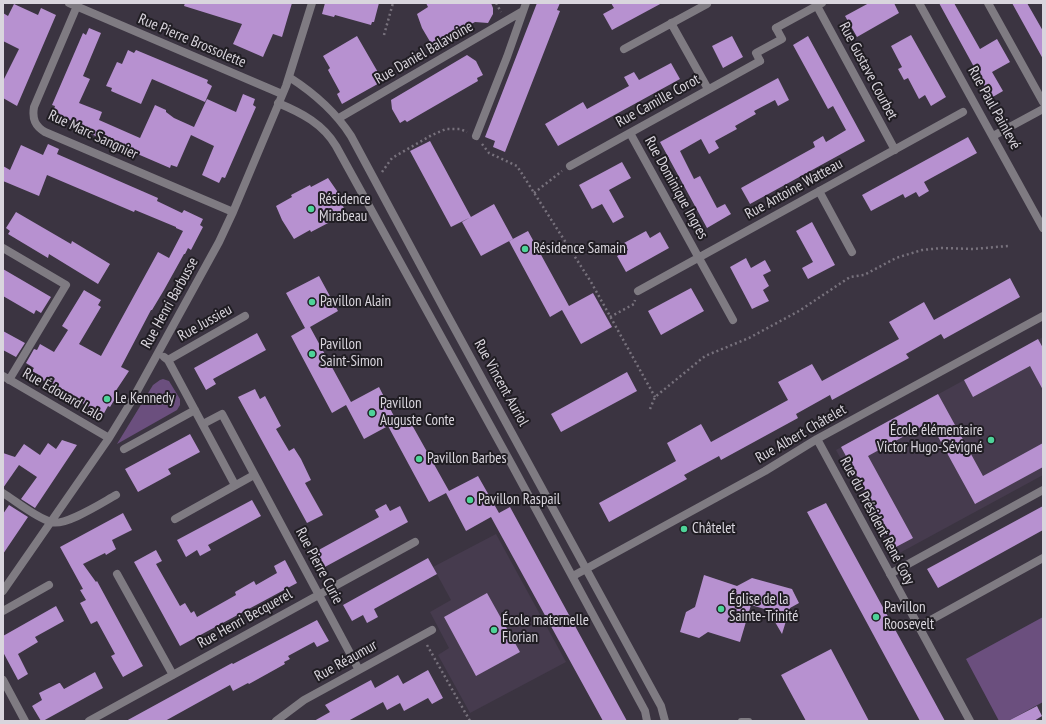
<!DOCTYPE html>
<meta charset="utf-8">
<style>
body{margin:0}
#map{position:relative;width:1046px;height:724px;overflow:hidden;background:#3b3441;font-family:"PT Sans Narrow",sans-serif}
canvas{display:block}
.frame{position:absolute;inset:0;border:4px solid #d9d5dd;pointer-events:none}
</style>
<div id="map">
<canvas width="1046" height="724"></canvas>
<div class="frame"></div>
</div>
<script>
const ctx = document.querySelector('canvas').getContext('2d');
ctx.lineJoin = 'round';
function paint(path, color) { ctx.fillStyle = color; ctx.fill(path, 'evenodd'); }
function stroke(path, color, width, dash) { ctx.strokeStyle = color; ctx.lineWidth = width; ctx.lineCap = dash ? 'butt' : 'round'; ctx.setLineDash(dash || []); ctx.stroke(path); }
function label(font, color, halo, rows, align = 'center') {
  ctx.font = font + ' "PT Sans Narrow",sans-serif'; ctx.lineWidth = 4; ctx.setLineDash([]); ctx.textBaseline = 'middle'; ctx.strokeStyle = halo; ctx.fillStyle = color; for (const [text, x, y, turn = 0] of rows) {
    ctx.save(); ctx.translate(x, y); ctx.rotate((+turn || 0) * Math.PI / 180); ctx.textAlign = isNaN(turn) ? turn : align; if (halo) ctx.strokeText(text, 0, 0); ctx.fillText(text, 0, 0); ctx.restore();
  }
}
paint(new Path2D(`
 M 1043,337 L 1043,475 L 894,556 L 836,450 Z
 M 496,534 L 566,662 L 470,713 L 438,655 L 449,648 L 430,612 L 451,600 L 433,567 Z`), '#463b4e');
paint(new Path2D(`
 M 163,379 L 169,381 L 180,399 L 180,405 L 177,410 L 117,444 L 153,385 L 160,380 Z
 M 1043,617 L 1043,702 L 1008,721 L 999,721 L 966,659 Z`), '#6b4f7e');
paint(new Path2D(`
 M 185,3 L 292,3 L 282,37 L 273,34 L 263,57 L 233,44 L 242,24 L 184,6 Z
 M 325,3 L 379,3 L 374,22 L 372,22 L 371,25 L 335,15 L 334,17 L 322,14 Z
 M 426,3 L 491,3 L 493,8 L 493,14 L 488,23 L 475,22 L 464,28 L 463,27 L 432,45 L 422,28 L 417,14 L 428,7 Z
 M 537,3 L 560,3 L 557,10 L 560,11 L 505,152 L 493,147 L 495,141 L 485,137 Z
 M 611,3 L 662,3 L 612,30 L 603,14 L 614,8 Z
 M 869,3 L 894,3 L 899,13 L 857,37 L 845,16 Z
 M 939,3 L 954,3 L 980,49 L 997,39 L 1010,62 L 992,72 L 1003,91 L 991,98 Z
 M 1012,3 L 1027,3 L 1043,31 L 1043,59 Z
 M 14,4 L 38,15 L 41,8 L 56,15 L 17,106 L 3,98 L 3,81 L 19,49 L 3,41 L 3,13 L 8,16 Z
 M 89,28 L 101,33 L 83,76 L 90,79 L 79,103 L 102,112 L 99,120 L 140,138 L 155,105 L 166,110 L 166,112 L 174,118 L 194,127 L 207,99 L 236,112 L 243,94 L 255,99 L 253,105 L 256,107 L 225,178 L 222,177 L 219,183 L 202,175 L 214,146 L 191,135 L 177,167 L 171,165 L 170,168 L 84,131 L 86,127 L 53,113 L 55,106 L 52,105 L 83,33 L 86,35 Z
 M 911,35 L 946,97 L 931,106 L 925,95 L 919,99 L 908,78 L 904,80 L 898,69 L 902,67 L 891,46 Z
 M 357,36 L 383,81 L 342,104 L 337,94 L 340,92 L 328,70 L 330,68 L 323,56 Z
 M 732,36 L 743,57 L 723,68 L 712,46 Z
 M 808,36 L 865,141 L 750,204 L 741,188 L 815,147 L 813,142 L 823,136 L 826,142 L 846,130 L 833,106 L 828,109 L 793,45 Z
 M 128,50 L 134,53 L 136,50 L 208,80 L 207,83 L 212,86 L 205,102 L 152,79 L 141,104 L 111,91 L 112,88 L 106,86 L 117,62 L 122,64 Z
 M 467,55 L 476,61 L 483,75 L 477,78 L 478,81 L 407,122 L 405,120 L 400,123 L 392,109 L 391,100 Z
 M 671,63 L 680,79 L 558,146 L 545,124 L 583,102 L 587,109 L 629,86 L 624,77 L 634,72 L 639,80 Z
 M 778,78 L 789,100 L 778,106 L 775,100 L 754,111 L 756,114 L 735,126 L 737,129 L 715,141 L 719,148 L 709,154 L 701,139 L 680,151 L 694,179 L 700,176 L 717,208 L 725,204 L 731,214 L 707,228 L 660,142 Z
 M 968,137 L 977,153 L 924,182 L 929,191 L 919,197 L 916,192 L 905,198 L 903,194 L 871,211 L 862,195 Z
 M 430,141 L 471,217 L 451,227 L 410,151 Z
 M 48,144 L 59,149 L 57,154 L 158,198 L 157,201 L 182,213 L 184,210 L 203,219 L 200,225 L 203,227 L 191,250 L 188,248 L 185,254 L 184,254 L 164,290 L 152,310 L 151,310 L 121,367 L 129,371 L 115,392 L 118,394 L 110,407 L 108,406 L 103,415 L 39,378 L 41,376 L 32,371 L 34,368 L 26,363 L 34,349 L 37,350 L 40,344 L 54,352 L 68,330 L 62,326 L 84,290 L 101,300 L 98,305 L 101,307 L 79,344 L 101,356 L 158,252 L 169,258 L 183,231 L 176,228 L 176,227 L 135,210 L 134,212 L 47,175 L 39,196 L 3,181 L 3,166 L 10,170 L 21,145 L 43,155 Z
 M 622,162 L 631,178 L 609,190 L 624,217 L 613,223 L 602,204 L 592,209 L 579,185 Z
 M 328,178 L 337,191 L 345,211 L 329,220 L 330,222 L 311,232 L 310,230 L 294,239 L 282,220 L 276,206 L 292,197 L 291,195 L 310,185 L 311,187 Z
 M 494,204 L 513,239 L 481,256 L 462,222 Z
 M 16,212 L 71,244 L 72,241 L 110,264 L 98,284 L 49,254 L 48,258 L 8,234 L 10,231 L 6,228 Z
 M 812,222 L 835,265 L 808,279 L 802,268 L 813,262 L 796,231 Z
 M 528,231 L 569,306 L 593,293 L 612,327 L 581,344 L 562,310 L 550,317 L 509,241 Z
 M 646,231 L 650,238 L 660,232 L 669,248 L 626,272 L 617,256 L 628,250 L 624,243 Z
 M 746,258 L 751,268 L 765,260 L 771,271 L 763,275 L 769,286 L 763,290 L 769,301 L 752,309 L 730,267 Z
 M 3,269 L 51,297 L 41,313 L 36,310 L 34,314 L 3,296 Z
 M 319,276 L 338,311 L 310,327 L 351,402 L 379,387 L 397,422 L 407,416 L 449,491 L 478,476 L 499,513 L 510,507 L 627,721 L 603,721 L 491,517 L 466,531 L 446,493 L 429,502 L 388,426 L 364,439 L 346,405 L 332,413 L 291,336 L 305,328 L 286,293 Z
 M 1010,278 L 1020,297 L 944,339 L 941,334 L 906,354 L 909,358 L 832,400 L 830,395 L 796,414 L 798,418 L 721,460 L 719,456 L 684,475 L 687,479 L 609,522 L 599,503 L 676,461 L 667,443 L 701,424 L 711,442 L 788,400 L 778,382 L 812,364 L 822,381 L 899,339 L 889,322 L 924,302 L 934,320 Z
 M 691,288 L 704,311 L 661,335 L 648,311 Z
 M 3,331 L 25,343 L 16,357 L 3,350 Z
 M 257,333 L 266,350 L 213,379 L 216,384 L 206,390 L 194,368 Z
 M 1038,339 L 1043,348 L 1043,390 L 1030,366 L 973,397 L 964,380 Z
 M 627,372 L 637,391 L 561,432 L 551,414 Z
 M 255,389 L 260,399 L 265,396 L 281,426 L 276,429 L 289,451 L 294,448 L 301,459 L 311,480 L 305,483 L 323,515 L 307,523 L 238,397 Z
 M 938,394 L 983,476 L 1043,443 L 1043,467 L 975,504 L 930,422 L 868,456 L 913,538 L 896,547 L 841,447 Z
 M 190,434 L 200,452 L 168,469 L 171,474 L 138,492 L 125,469 Z
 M 62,440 L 77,445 L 35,508 L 21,499 L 37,477 L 19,465 L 3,488 L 3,453 L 15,457 L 24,444 L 40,455 L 48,443 L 56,449 Z
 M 252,500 L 261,516 L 208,545 L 211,550 L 200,556 L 197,550 L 186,557 L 177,540 Z
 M 826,503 L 945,721 L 920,721 L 807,512 Z
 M 386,504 L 390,511 L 400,506 L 408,522 L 323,568 L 315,552 L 379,517 L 375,510 Z
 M 9,505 L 28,517 L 3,554 L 3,514 Z
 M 1043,506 L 1043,530 L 938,588 L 927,569 Z
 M 123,513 L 132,530 L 112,540 L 116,549 L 106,555 L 105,553 L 83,564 L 96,582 L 97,581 L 143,666 L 123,677 L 111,656 L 115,654 L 97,621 L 91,624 L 80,603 L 86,600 L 80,590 L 83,589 L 60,547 Z
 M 156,550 L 162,561 L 156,564 L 180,606 L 185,603 L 191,613 L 194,611 L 197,617 L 236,595 L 235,592 L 254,581 L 256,585 L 277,573 L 274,566 L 285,560 L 297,583 L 180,646 L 134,562 Z
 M 428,558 L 437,574 L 374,609 L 378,617 L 367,623 L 363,615 L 352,621 L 343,605 Z
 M 704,575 L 737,586 L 752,578 L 792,589 L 799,603 L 790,608 L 782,634 L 768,610 L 751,605 L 740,642 L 708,632 L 699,638 L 680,632 L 686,612 L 695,607 Z
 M 487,593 L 520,652 L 476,676 L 444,617 Z
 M 56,606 L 64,621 L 35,637 L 38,642 L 18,654 L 28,674 L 18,680 L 3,652 L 3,636 Z
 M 317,620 L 329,641 L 317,647 L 314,642 L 288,656 L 290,659 L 284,662 L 285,664 L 249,684 L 248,683 L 233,691 L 230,685 L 165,721 L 126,721 L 232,663 L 233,664 Z
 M 831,649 L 869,721 L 806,721 L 781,675 Z
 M 428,670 L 443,698 L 432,704 L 428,698 L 404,711 L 400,703 L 387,710 L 383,702 L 348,721 L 314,721 L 330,712 L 325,705 L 371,680 L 375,688 L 398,675 L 403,684 Z
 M 95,672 L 103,688 L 43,721 L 41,721 L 32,706 L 42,700 L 39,693 L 59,683 L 60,683 L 64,689 Z
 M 1037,706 L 1042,716 L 1034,721 L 1008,721 Z`), '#b791d0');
stroke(new Path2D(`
 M 496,3 L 501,12
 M 384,35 L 393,3
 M 482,144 L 489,153 L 517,166 L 591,282 L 655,397
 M 382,172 L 392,158 L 432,135 L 446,129 L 460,129 L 467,132
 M 534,193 L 562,171
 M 610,317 L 634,304 L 635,300
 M 650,409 L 655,397 L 705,356 L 749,338 L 799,311 L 850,277 L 864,275 L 896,258 L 922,250 L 942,248 L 973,249 L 1008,246
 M 427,645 L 470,721`), '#78727d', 2.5, [2, 3]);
stroke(new Path2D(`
 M 741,721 L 749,721`), '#7f7b82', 6);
stroke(new Path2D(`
 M 760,61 L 756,53 L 782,39 L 776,28
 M 890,574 L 1043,490`), '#7f7b82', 8);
stroke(new Path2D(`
 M 69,3 L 282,94
 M 919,3 L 1043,228
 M 988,3 L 1043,102
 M 77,6 L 34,107 C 32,119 35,126 45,132 L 233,212
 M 817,6 L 895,150
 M 671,23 L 708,89
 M 776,28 L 822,3
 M 624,49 L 707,4
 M 289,77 C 314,93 335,111 351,136 L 444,309 L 656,697 L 661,706 L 665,721
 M 278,103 C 302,113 323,124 336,146 L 512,465 L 645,711 L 647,721
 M 339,118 L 523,11
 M 630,133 L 733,320
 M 476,136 L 507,57 L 526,3
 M 993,136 L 1043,109
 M 570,166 L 760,61
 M 819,191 L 852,252
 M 3,248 L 66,285 L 9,380
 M 638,291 L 963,112
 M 164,357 L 168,360 L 245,316
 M 168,360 L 235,485
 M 3,376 L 109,438
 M 203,424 L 222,414 L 359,670
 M 817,439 L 970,721
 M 124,449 L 195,410
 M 3,493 C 17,502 35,517 51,522 C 65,527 103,502 116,495
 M 175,519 L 254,475
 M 117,574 L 173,675
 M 573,576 L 765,471 L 817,439 L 1043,316
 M 3,591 L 109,438 L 131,402 L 219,242 L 233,212 L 286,86 L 312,3
 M 3,611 L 49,585
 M 918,627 L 1043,558
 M 3,680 L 25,721
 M 89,721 L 415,542
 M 276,721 L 304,700 L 432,630`), '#7f7b82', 8);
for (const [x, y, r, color] of [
 [311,209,4,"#4ed399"],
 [525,249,4,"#4ed399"],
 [312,302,4,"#4ed399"],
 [312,354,4,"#4ed399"],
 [107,399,4,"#4ed399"],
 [372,413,4,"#4ed399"],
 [991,440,4,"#4ed399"],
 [419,459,4,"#4ed399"],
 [470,500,4,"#4ed399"],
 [684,529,4,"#4ed399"],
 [721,609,4,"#4ed399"],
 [876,617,4,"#4ed399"],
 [494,630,4,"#4ed399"]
]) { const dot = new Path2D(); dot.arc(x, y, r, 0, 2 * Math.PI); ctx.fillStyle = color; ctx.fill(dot); stroke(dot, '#201d23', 1.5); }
label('15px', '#d9d5dd', '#201d23', [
 ["Rue Pierre Brossolette",192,41,23],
 ["Rue Daniel Balavoine",424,53,-30],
 ["Rue Gustave Courbet",868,71,62],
 ["Rue Camille Corot",658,101,-29],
 ["Rue Paul Painlevé",994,108,61],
 ["Rue Marc Sangnier",93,135,25],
 ["Rue Dominique Ingres",676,188,61],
 ["Rue Antoine Watteau",794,189,-29],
 ["Rue Henri Barbusse",170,303,-61],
 ["Rue Jussieu",205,323,-29],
 ["Rue Vincent Auriol",501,383,61],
 ["Rue Édouard Lalo",63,395,30],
 ["Rue Albert Châtelet",801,434,-30],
 ["Rue du Président René Coty",877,521,62],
 ["Rue Pierre Curie",319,566,62],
 ["Rue Henri Becquerel",245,619,-29],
 ["Rue Réaumur",346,661,-29]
]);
label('15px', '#d9d5dd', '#201d23', [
 ["Résidence",319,200],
 ["Mirabeau",319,217],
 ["Résidence Samain",533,249],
 ["Pavillon Alain",320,302],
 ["Pavillon",320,345],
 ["Saint-Simon",320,362],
 ["Le Kennedy",115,399],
 ["Pavillon",380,404],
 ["Auguste Conte",380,421],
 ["École élémentaire",983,431,"right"],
 ["Victor Hugo-Sévigné",983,448,"right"],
 ["Pavillon Barbes",427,459],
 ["Pavillon Raspail",478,500],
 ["Châtelet",692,529],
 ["Église de la",729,600],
 ["Sainte-Trinité",729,617],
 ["Pavillon",884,608],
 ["Roosevelt",884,625],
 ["École maternelle",502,621],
 ["Florian",502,638]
], 'left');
</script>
